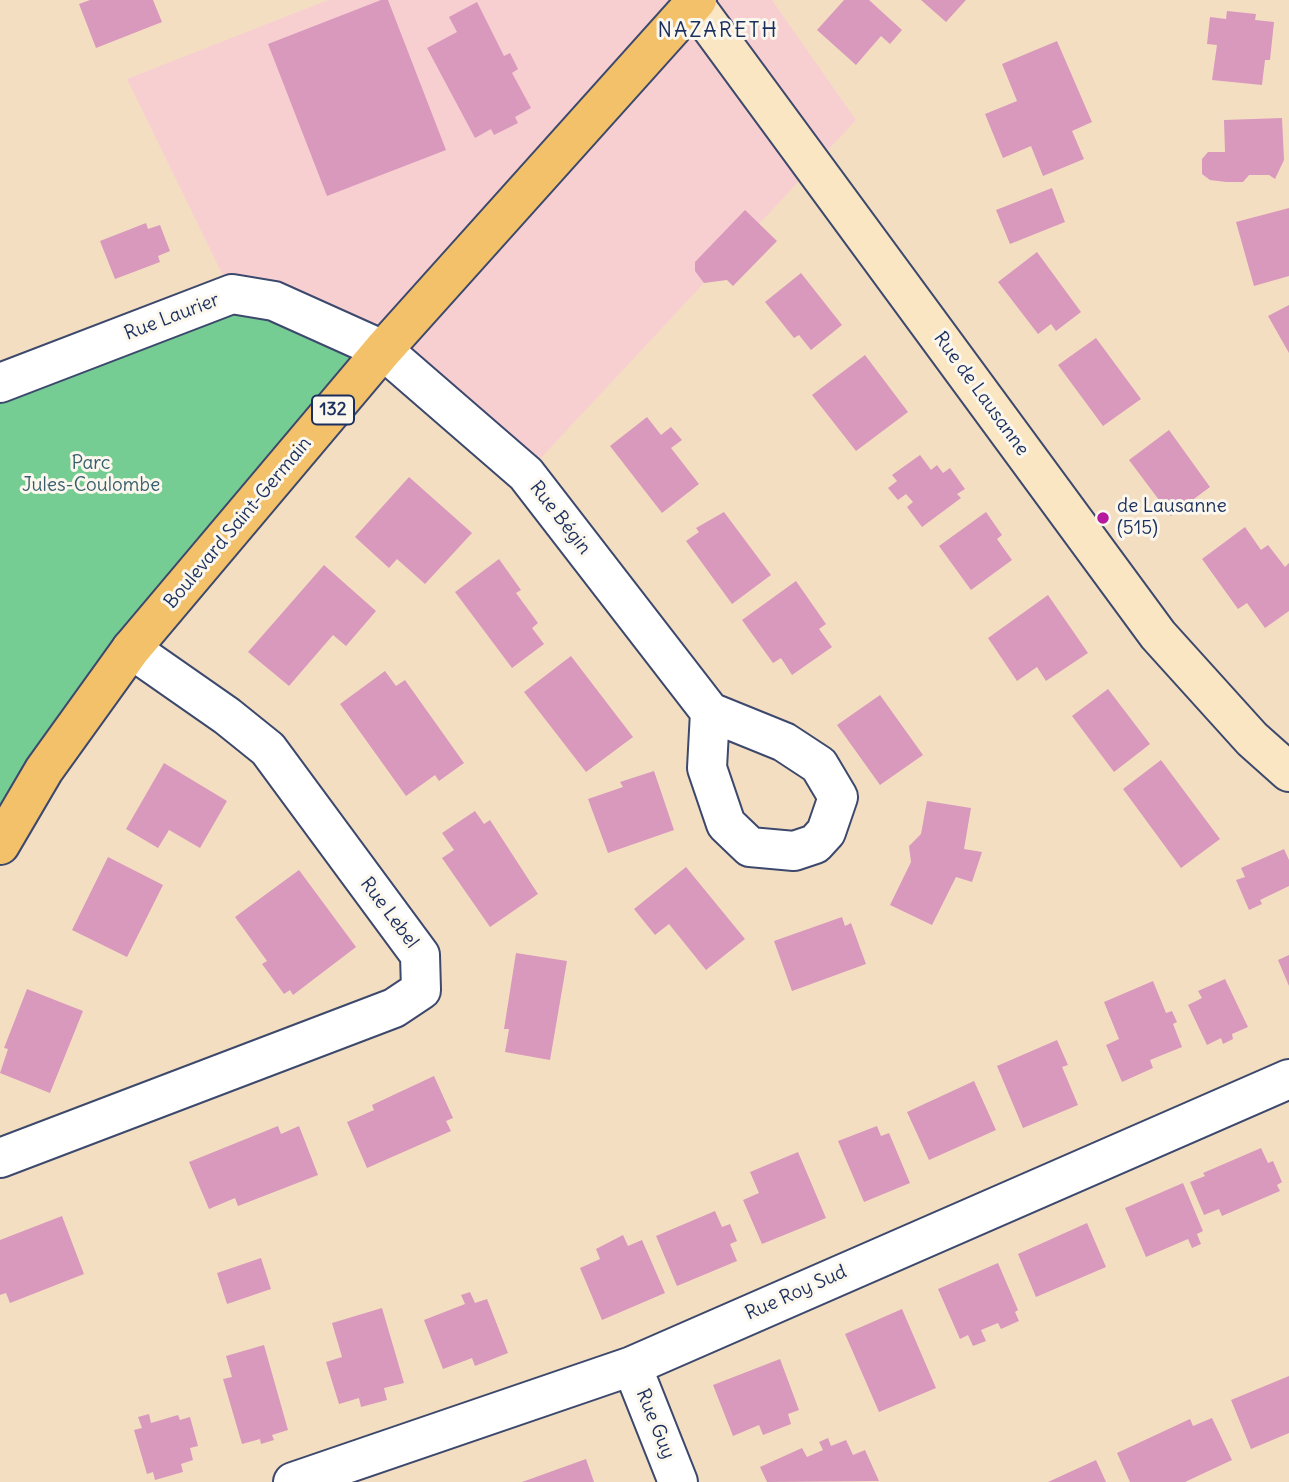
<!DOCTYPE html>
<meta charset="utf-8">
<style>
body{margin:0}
canvas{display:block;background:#f4dec2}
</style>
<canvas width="1289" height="1482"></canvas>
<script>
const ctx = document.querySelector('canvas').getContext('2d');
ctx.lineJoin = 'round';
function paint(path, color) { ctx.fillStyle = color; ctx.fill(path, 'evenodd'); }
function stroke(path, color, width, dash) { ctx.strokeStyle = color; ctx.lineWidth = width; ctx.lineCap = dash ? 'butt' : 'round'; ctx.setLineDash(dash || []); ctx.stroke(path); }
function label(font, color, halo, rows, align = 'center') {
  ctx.font = font + ' Delius,sans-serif'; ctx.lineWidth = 6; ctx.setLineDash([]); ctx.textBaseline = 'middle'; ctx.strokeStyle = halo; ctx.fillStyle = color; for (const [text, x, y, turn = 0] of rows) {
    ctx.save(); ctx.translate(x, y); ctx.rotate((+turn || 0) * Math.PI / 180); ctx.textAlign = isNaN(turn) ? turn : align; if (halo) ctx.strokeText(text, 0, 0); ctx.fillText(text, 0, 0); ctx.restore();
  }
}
paint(new Path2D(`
 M 328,0 L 772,0 L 856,120 L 526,474 L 395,358 L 232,294 L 127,79 Z`), '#f7cfd1');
paint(new Path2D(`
 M 232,294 L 383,350 L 0,845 L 0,384 Z`), '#76cd93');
paint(new Path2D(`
 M 90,0 L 153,0 L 162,22 L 96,48 L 79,4 Z
 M 381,0 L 388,0 L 446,150 L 327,196 L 268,44 Z
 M 844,0 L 869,0 L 902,30 L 890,44 L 881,36 L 856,65 L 817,30 Z
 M 921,0 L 966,0 L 946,22 Z
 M 477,2 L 504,56 L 510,53 L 518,69 L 512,73 L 531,108 L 515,117 L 518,123 L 494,135 L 491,129 L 475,138 L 427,48 L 457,32 L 449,17 Z
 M 1227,11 L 1256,14 L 1255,20 L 1274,22 L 1270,60 L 1265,60 L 1262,85 L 1212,80 L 1217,45 L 1207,44 L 1210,17 L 1226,19 Z
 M 1057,41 L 1092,122 L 1072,131 L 1084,159 L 1043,176 L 1031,146 L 1003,158 L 985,114 L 1017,101 L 1002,64 Z
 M 1282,118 L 1284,160 L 1275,179 L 1269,175 L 1249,175 L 1243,182 L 1226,182 L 1210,180 L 1202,174 L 1202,159 L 1208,152 L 1225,152 L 1224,120 Z
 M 1052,188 L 1065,222 L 1010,244 L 996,210 Z
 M 1289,208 L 1289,276 L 1254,286 L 1236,222 Z
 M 745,210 L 777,241 L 733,286 L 727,280 L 704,283 L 695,271 L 695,262 Z
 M 146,223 L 148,229 L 160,225 L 170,251 L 158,256 L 160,262 L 115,279 L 100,241 Z
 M 1037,252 L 1081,312 L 1056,331 L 1051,324 L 1038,334 L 998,282 Z
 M 801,273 L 842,325 L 811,350 L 799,335 L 794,338 L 765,302 Z
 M 1289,305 L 1289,353 L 1268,316 Z
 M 1096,338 L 1141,399 L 1103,426 L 1058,365 Z
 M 865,355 L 908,412 L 856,451 L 812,395 Z
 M 647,417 L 661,435 L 671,427 L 682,440 L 671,448 L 699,484 L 662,513 L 610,446 Z
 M 1169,430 L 1210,487 L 1171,516 L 1129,460 Z
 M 920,455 L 931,470 L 937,465 L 943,473 L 950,468 L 965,489 L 957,494 L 961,498 L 922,527 L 907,507 L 913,502 L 906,494 L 898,500 L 888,488 L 897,481 L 892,475 Z
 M 409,477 L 472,533 L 425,584 L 397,559 L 389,568 L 355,537 Z
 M 724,512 L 771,575 L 732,604 L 686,541 L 699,532 L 696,528 Z
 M 986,512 L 1002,535 L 997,539 L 1012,560 L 971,590 L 939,546 Z
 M 1245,527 L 1261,550 L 1268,545 L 1285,567 L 1289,563 L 1289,611 L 1265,628 L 1247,603 L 1238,609 L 1202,559 Z
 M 499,559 L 521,590 L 516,593 L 538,623 L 532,628 L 544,644 L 512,668 L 455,592 Z
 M 324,565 L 376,611 L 346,646 L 333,635 L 289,686 L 248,652 Z
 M 796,581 L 826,624 L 819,629 L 832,647 L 792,675 L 781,658 L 773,663 L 742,620 Z
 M 1048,595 L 1088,653 L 1046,681 L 1037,667 L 1017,681 L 988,638 Z
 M 571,656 L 633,737 L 586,772 L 524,692 Z
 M 385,671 L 396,686 L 405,680 L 464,763 L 439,781 L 435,775 L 406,796 L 340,704 Z
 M 1108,689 L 1150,744 L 1114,772 L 1072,716 Z
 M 880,695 L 923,755 L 880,785 L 837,725 Z
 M 1161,760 L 1220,839 L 1181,868 L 1123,789 Z
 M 164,763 L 227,801 L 200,848 L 169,830 L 158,848 L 126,829 Z
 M 654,771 L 674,830 L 608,853 L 588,799 L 623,787 L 620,782 Z
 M 927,801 L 971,808 L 964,849 L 982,852 L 972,882 L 956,877 L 932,925 L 890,905 L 911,862 L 909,846 L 921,834 Z
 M 475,811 L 484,824 L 490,820 L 538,894 L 490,927 L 442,858 L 454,850 L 442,833 Z
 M 1284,849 L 1289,860 L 1289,886 L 1260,900 L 1262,904 L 1249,910 L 1236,880 L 1245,877 L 1241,868 Z
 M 108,857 L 163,885 L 127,957 L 72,930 Z
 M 686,867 L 745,939 L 706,970 L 669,924 L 655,935 L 634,909 Z
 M 299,870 L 356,947 L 293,995 L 290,990 L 284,994 L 262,964 L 267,961 L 235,917 Z
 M 842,917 L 845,926 L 851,923 L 866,964 L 792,991 L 774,941 Z
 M 516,953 L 567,961 L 550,1060 L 505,1052 L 509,1029 L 504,1029 Z
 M 1289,955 L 1289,986 L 1278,960 Z
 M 1225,979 L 1248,1027 L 1232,1034 L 1233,1039 L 1223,1044 L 1221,1038 L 1207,1045 L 1188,1005 L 1202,998 L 1198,991 Z
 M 1153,981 L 1166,1013 L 1172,1011 L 1177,1022 L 1173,1024 L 1182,1047 L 1150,1060 L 1153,1068 L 1122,1082 L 1106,1045 L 1119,1039 L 1104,1002 Z
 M 27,989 L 83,1011 L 50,1093 L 0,1073 L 8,1049 L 4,1048 Z
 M 1057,1040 L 1068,1065 L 1062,1067 L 1078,1105 L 1023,1128 L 997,1066 Z
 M 434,1076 L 453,1118 L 446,1121 L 451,1131 L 367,1168 L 347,1122 L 374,1110 L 372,1105 Z
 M 974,1081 L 996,1130 L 929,1160 L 907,1112 Z
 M 278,1126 L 281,1134 L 299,1126 L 318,1175 L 238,1206 L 235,1198 L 209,1209 L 189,1162 Z
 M 877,1126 L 881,1136 L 889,1133 L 910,1183 L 864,1202 L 838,1141 Z
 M 1261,1148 L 1268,1163 L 1273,1161 L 1282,1182 L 1277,1185 L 1280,1191 L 1222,1216 L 1219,1209 L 1204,1215 L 1190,1182 L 1205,1176 L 1203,1173 Z
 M 798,1152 L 826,1218 L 762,1244 L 743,1200 L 759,1193 L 750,1172 Z
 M 1183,1183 L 1203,1231 L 1197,1234 L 1201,1244 L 1192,1248 L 1188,1239 L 1146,1257 L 1125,1208 Z
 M 715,1211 L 722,1227 L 730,1224 L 737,1241 L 730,1244 L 737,1261 L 677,1286 L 656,1236 Z
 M 62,1216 L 84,1274 L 10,1303 L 6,1293 L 0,1295 L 0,1240 Z
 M 1087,1223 L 1106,1267 L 1036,1297 L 1018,1254 Z
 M 623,1235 L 628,1246 L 642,1240 L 665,1293 L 602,1320 L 580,1268 L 600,1259 L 596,1249 Z
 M 261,1258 L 271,1289 L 227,1304 L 217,1273 Z
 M 998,1263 L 1018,1310 L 1015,1312 L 1019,1321 L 1001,1329 L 998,1323 L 981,1330 L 986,1341 L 973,1346 L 968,1335 L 960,1339 L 938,1289 Z
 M 470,1292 L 475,1303 L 487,1299 L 508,1353 L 475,1366 L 472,1358 L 443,1369 L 424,1320 L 465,1304 L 461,1295 Z
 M 382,1308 L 404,1383 L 384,1388 L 387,1400 L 361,1407 L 359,1398 L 339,1404 L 326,1362 L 342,1357 L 332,1323 Z
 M 902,1309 L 936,1388 L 879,1412 L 845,1334 Z
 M 264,1345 L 288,1430 L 272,1435 L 274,1440 L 261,1444 L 260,1439 L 242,1444 L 223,1379 L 232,1377 L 226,1356 Z
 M 780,1359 L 799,1410 L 788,1414 L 791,1424 L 763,1435 L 759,1425 L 733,1436 L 713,1385 Z
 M 1289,1376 L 1289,1433 L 1251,1449 L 1231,1400 Z
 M 149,1414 L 151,1423 L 178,1415 L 180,1420 L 190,1417 L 198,1446 L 190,1448 L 193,1460 L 181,1464 L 183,1472 L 155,1480 L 153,1472 L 147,1474 L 134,1430 L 142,1428 L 138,1417 Z
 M 1212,1418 L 1232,1460 L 1185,1482 L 1130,1482 L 1117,1453 L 1190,1419 L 1193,1426 Z
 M 828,1438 L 831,1446 L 846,1440 L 853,1455 L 865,1450 L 879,1481 L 767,1482 L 760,1467 L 802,1448 L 807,1457 L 823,1450 L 819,1442 Z
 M 586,1459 L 594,1482 L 522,1482 Z
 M 1096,1460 L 1106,1482 L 1048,1482 Z`), '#d899bd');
const street = new Path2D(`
 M 0,383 L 232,294 L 274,301 L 383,350 L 526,474 L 710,712 L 707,768 L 726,824 L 750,847 L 794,851 L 815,844 L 826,832 L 838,797 L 819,765 L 784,742 L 710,712
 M 0,1158 L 394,1008 L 421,990 L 420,955 L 268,749 L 227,716 L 131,649
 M 632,1366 L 678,1482
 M 293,1482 L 632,1366 L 1289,1079`);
const secondary = new Path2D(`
 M 694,4 L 1158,635 L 1252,739 L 1289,772`);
const primary = new Path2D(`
 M 0,845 L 44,770 L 131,649 L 383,350 L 697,0`);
stroke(street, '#3c496d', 42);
stroke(secondary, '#3c496d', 42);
stroke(primary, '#3c496d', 42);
stroke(street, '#fff', 38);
stroke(secondary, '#fbe6c4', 38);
stroke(primary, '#f4c16b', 38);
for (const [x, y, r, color] of [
 [1103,518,7,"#b5179e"]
]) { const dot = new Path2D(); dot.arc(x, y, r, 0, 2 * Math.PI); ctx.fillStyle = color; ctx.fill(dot); stroke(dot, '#fbf7ec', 2.5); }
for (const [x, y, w] of [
 [333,410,42]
]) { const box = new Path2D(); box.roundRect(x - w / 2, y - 14.5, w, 29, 5); ctx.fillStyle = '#fbf7ec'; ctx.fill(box); stroke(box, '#1b2f5e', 2); }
label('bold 18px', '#1b2f5e', null, [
 ["132",333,410]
]);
label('19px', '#1b2f5e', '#fbf7ec', [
 ["Rue Laurier",172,317,-21],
 ["Rue de Lausanne",981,394,54],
 ["Rue Bégin",560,518,52],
 ["Boulevard Saint-Germain",238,523,-50],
 ["Rue Lebel",389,913,53],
 ["Rue Roy Sud",796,1293,-24],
 ["Rue Guy",655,1424,68]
]);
label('19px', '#365e6e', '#fbf7ec', [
 ["Parc",91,464],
 ["Jules-Coulombe",91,486]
]);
label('19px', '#1b2f5e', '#fbf7ec', [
 ["de Lausanne",1117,507],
 ["(515)",1117,529]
], 'left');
ctx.letterSpacing = '2px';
label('21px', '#1b2f5e', '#fbf7ec', [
 ["NAZARETH",718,31]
]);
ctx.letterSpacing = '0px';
</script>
